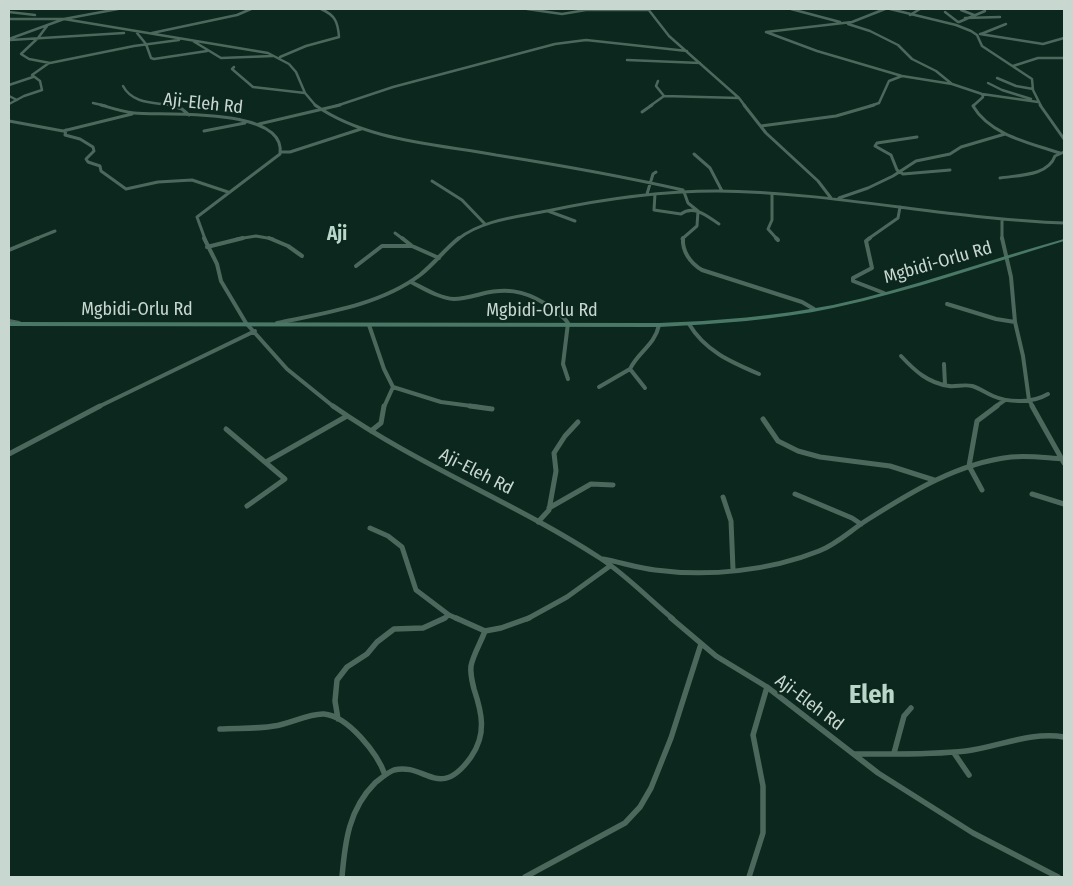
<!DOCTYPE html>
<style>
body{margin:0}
#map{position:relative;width:1073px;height:886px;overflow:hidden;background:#0c271d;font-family:"Fira Sans Condensed",sans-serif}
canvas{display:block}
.frame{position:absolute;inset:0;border:10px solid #c8d7d0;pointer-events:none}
</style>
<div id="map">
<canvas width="1073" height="886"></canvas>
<div class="frame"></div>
</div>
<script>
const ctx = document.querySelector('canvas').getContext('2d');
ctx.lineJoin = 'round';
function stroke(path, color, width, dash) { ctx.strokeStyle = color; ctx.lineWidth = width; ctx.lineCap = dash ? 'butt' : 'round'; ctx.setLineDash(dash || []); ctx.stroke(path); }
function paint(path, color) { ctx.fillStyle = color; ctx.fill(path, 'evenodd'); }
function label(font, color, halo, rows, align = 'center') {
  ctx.font = font + ' "Fira Sans Condensed",sans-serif'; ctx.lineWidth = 4.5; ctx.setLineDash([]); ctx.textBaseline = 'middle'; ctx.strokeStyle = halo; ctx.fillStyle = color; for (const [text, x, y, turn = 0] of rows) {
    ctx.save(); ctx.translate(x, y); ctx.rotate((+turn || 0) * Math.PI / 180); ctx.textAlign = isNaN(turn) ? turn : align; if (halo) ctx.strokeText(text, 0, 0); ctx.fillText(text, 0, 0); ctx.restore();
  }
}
stroke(new Path2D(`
 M 527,9 L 562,14 L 586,10 L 648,10
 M 648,9 L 669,36 L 739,98 L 745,106
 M 791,9 L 840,22
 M 885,9 L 852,22 L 766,32 L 817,51 L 902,76 L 952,84 L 982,94 L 1038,102
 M 890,9 L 956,25 L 971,31 L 977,35 L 982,46 L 1032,79 L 1033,90 L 1041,106
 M 961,10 L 974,15
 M 9,12 L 35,15
 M 945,12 L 958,22
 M 910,15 L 920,9
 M 965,18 L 1000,17
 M 9,19 L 64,19 L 118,9
 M 959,22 L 985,11 L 984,9
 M 848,24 L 870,31 L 898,45 L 912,59 L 936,71 L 952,84
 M 47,26 L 38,38 L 21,54 L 29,59 L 50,63 L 134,46 L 179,40
 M 137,33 L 146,44 L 151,58 L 154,59 L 207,51
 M 152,33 L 237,15 L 251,9
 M 980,34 L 1043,44 L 1064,38
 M 981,34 L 1006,24
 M 9,39 L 64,19 L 268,53 L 289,64 L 296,72 L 305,93 L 316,106
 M 10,40 L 124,33
 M 193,41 L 221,58 L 273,56
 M 280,57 L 306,46 L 339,37 C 338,22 335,15 321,9
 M 627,60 L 700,63
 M 1013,66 L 1038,58 L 1064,58
 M 234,67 L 232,69 L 253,87 L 305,93
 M 997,78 L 1016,86 L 1033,89
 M 658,81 L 656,86 L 664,96
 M 988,83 L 1002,90 L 1031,99
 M 9,85 L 33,77
 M 123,86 C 133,105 156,102 175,106
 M 9,96 L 17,100
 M 93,103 L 106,106
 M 9,104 L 24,96 L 42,90 L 40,81 L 32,75 L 49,63
 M 336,106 L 393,87 L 555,44 L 586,40 L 687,51
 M 650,106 L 664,96 L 739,98
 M 870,106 L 879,103 L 889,81 L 902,76
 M 973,106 L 983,97 L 982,94`), '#4c685d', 2.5);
stroke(new Path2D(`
 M 101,105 C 111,108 123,112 134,113 C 163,116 287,106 280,154 L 197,217 L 205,239
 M 169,105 L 182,109 L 189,115
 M 315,105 C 366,141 436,144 496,155 C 559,165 621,176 683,190
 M 744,105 L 766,133 L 818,181 L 831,198
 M 974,105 L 973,106 C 990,135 1030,143 1060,153
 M 1040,105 L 1064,139
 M 642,112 L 652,105
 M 9,121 L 63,131 L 132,114
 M 259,124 L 340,105
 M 761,126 L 836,116 L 874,105
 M 66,130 L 65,135 L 80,139 L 93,147 L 94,151 L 86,159 L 88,162 L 100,166 L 101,171 L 126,189 L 158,182 L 192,180 L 228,192
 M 204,131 L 245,123
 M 917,137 L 877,143 L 875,146 L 891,155 L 897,170 L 903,174 L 950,170
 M 281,152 L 290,152 L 361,129
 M 694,154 L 710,168 L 722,191
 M 1000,178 C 1019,175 1048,176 1055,156 L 1064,152
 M 432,181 L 462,200 L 485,224
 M 647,194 L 653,174 L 656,172
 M 655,194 L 654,210 L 681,214 C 694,204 708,217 719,224
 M 772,194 L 772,220 L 768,229 L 777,239
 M 839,198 L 868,188 L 893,176 L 916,161 L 950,154 L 961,147 L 1005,134
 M 548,211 L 575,221
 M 1002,220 L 1002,239
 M 395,233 L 403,239
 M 35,239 L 55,231
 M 237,239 L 256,236 L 273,239
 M 458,239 C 482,220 517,217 547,211 C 603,199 660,191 717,191 C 833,192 948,219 1064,223
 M 682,239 L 697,226 L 698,211 L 688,203 L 684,192
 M 868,239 L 898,218 L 900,207`), '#4c685d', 3);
stroke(new Path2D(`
 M 204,238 L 217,264 L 221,281 L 246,323 L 287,369 L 334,407
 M 269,238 L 288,246 L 302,256
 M 402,238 L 412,246 L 439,258
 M 683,238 C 682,251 690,263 702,270 L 802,302 L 814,309
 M 776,238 L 778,240
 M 870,238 L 866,241 L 872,268 L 853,278 L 853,281 L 884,293
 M 1002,238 L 1011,277 L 1015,322 L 1023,356 L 1029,400 L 1033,407
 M 207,247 L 243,238
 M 9,250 L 38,238
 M 356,266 L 382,246 L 412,246
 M 411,282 C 425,289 439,298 454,299 C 463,299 473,296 481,294 C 505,288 523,290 544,303 C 553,309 562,314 568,323 L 563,364 L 568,379
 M 947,304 L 996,319 L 1015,322
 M 9,321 L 19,323
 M 277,323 C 325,313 380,305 420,275 C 434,264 445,249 459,238
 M 689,324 C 705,351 731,362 759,374
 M 369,325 L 384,369 L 393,387 L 384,407
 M 901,356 C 915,371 928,383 949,386 C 956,387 964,384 972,386 C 979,388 986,393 993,396 C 1009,403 1033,403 1048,394
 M 944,364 L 945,385
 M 393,387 L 441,402 L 479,407
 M 599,387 L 630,369
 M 645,388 L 630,369 C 638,352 655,345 659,325
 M 98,407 L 255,331
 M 995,407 L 1005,400`), '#4c685d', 4);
stroke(new Path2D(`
 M 333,406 C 417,465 514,502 600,558 C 625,574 650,600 673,619
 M 470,406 L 492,409
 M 1032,406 L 1064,463
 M 763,419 L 778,441 L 798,451 L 820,457 L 890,466 L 934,480
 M 226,429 L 285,479 L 247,506
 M 371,431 L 381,423 L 384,406
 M 9,454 L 100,406
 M 266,462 L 347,416
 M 982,490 L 969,466 L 977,421 L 997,406
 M 795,494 L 852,518 L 861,524
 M 1032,494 L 1064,504
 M 723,497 L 731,521 L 733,569
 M 549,508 L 591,484 L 613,485
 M 538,522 L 549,510 L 556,471 L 554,453 L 565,436 L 578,422
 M 370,528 L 388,536 L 402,547 L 416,590 L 449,615
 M 603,559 C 620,562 637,568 655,570 C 708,577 769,571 819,551 C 837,544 851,530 867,520 C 911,492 958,463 1011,457 C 1029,455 1046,458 1064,459
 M 443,619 L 449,615 L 458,619
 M 527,619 L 567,597 L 610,566`), '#4c685d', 5);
stroke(new Path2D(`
 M 456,618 L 485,631
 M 671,618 L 716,656 L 767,687 L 878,773 L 973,833 L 1058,877
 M 338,719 L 335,701 L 337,680 L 347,667 L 367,654 L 377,642 L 394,629 L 423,628 L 445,618
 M 220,729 C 238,728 257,729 274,726 C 289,724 310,713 324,714 C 348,716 378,754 385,775
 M 894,753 L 904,716 L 911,708
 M 954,753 L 969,775
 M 855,754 C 892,754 929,755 966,751 C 998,747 1031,731 1064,737
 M 342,877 C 345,841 349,809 375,783 C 380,779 388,772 394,770 C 425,762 439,802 471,757 C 487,734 482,713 474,689 C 472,681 470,674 471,666 C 473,655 481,642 485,631 L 501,628 L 529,618
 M 525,877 L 625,823 L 640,807 L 651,788 L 671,738 L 701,644
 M 749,877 L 763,833 L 763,786 L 753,735 L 767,687`), '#4c685d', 5.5);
paint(new Path2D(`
 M 1064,239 L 1064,241 C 988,264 912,291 833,308 C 776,320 717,324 659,327 L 9,326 L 9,322 L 659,323 C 717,321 776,316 833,305 C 912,288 987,260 1064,239 Z`), '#497867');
label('18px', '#c8d7d0', '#0c271d', [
 ["Aji-Eleh Rd",203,104,6],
 ["Mgbidi-Orlu Rd",938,263,-16],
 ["Mgbidi-Orlu Rd",137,310],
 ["Mgbidi-Orlu Rd",542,311],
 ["Aji-Eleh Rd",476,472,27],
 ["Aji-Eleh Rd",809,703,37]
]);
label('bold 19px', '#b8d7c9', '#0c271d', [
 ["Aji",337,235]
]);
label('bold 26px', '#b8d7c9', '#0c271d', [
 ["Eleh",872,696]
]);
</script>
